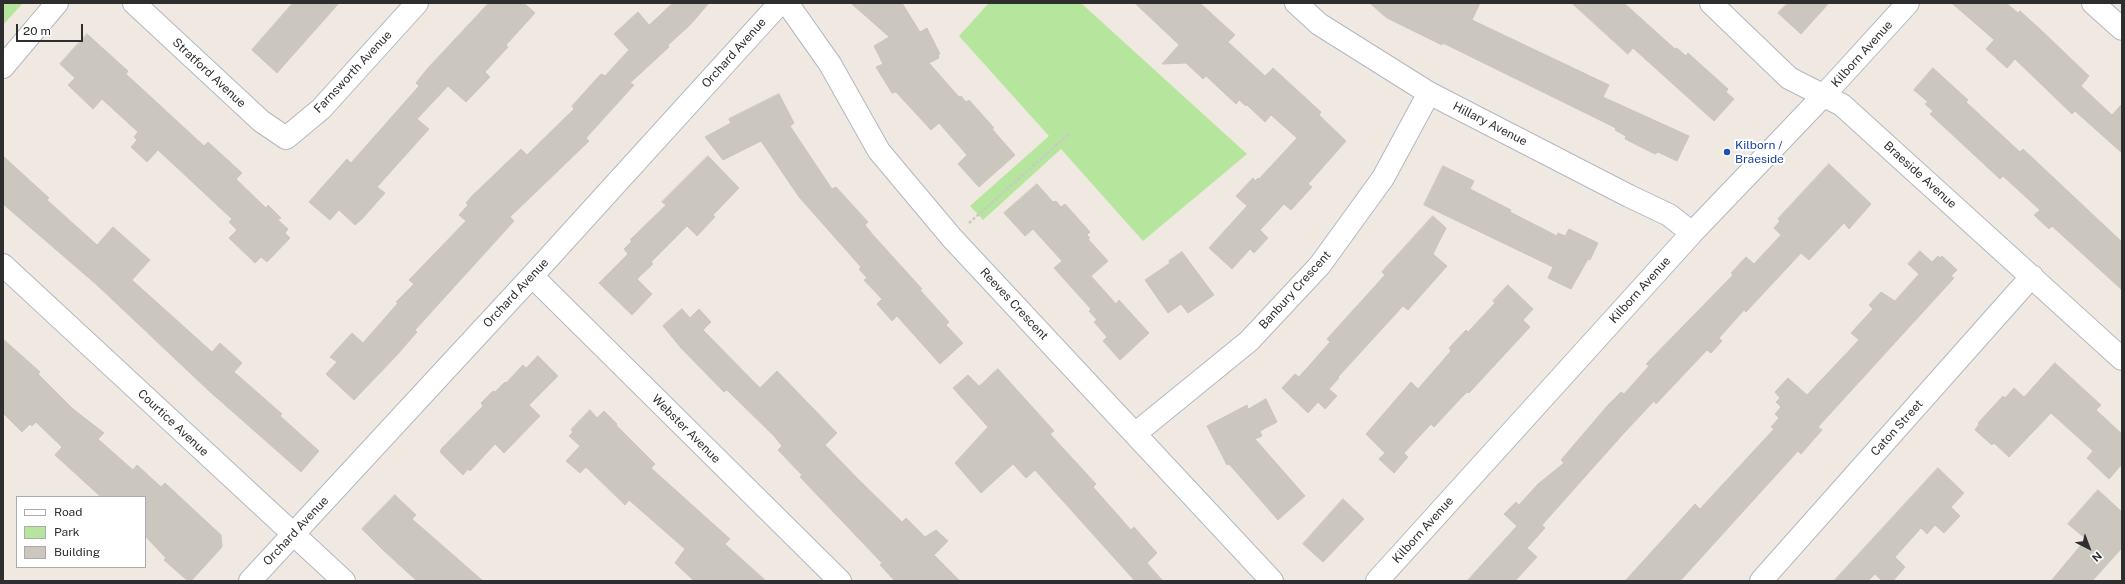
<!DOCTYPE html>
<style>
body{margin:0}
#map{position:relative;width:2125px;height:584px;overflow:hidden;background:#efe9e1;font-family:"Public Sans",sans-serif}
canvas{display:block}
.frame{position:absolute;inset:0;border:4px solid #2e2e2e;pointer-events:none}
.legend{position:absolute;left:16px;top:496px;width:130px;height:72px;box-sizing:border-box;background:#fff;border:1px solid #ababab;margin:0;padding:5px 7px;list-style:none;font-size:12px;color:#2e2e2e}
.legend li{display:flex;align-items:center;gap:8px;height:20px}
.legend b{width:20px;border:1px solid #ababab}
.north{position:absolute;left:2069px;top:528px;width:40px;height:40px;-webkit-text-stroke:3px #fff;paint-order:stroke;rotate:138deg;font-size:11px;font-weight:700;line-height:16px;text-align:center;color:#2e2e2e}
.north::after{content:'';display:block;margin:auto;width:14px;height:18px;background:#2e2e2e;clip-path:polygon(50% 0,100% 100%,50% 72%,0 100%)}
.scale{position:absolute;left:16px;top:24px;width:67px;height:18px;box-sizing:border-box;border:2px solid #2e2e2e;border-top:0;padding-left:5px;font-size:12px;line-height:14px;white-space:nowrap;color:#2e2e2e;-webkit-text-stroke:3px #fff;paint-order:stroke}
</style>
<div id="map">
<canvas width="2125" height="584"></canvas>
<div class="frame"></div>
<ul class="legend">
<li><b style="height:5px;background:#fff"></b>Road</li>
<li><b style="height:11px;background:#b6e59e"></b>Park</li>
<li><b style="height:11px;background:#cbc7bf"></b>Building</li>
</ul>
<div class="north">N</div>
<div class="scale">20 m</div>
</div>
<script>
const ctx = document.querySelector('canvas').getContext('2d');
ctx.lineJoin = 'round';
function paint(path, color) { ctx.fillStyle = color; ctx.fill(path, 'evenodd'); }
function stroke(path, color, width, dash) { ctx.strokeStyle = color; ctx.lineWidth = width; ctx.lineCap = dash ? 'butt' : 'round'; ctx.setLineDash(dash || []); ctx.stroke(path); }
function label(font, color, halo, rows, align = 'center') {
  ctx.font = font + ' "Public Sans",sans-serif'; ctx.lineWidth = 4; ctx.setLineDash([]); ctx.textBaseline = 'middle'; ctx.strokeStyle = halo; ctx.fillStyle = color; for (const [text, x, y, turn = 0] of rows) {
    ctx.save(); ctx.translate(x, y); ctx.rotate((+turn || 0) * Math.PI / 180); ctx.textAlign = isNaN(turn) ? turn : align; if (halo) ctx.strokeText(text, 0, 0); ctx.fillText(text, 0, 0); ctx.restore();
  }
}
paint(new Path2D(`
 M 3,3 L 23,3 L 3,25 Z
 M 989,3 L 1081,3 L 1247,154 L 1143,241 L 1061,149 L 983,220 L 970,206 L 1049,136 L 959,36 Z`), '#b6e59e');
const building = new Path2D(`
 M 293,3 L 339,3 L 277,73 L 252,50 Z
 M 489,3 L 524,3 L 535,13 L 506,45 L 508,47 L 485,72 L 490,77 L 466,102 L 448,86 L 417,119 L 429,129 L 377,187 L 385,193 L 362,219 L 355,225 L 339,210 L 330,220 L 309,202 L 347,159 L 351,163 L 419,86 L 416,83 L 428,68 Z
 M 673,3 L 709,3 L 690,25 L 668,45 L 669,47 L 630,83 L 634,85 L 586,138 L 589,141 L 510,217 L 514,221 L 415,330 L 417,332 L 397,355 L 354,400 L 326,374 L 337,362 L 330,357 L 352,333 L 363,343 L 398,303 L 396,302 L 414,284 L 409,280 L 466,221 L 459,215 L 468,205 L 466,203 L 472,196 L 521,149 L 527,155 L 574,109 L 572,106 L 600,75 L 602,74 L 605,76 L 629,50 L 614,34 L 638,12 L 649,25 Z
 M 851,3 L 902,3 L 920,32 L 927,28 L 940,54 L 938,55 L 939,58 L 929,63 L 959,97 L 961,96 L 966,102 L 969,100 L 994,128 L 992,129 L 1015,155 L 979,187 L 958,164 L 967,155 L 939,123 L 931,130 L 896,92 L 892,93 L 876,67 L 883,64 L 874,46 L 889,37 Z
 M 1135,3 L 1200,3 L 1235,35 L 1228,42 L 1265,76 L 1273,68 L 1321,112 L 1319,115 L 1346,141 L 1308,184 L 1312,187 L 1291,210 L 1284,204 L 1260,230 L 1268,238 L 1254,253 L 1250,249 L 1232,269 L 1209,248 L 1247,206 L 1236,196 L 1253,178 L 1255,181 L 1258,178 L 1259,179 L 1297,138 L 1271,115 L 1265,122 L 1247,105 L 1246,106 L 1239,100 L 1236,104 L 1206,76 L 1203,79 L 1186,63 L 1162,64 L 1179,45 Z
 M 1370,3 L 1480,3 L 1472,20 L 1609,85 L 1603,97 L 1689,136 L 1677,161 L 1658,152 L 1655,154 L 1625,139 L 1626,136 L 1615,130 L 1616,128 L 1443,43 L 1442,45 L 1387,18 Z
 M 1572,3 L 1624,3 L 1675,49 L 1677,48 L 1686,56 L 1688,53 L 1728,89 L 1726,92 L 1734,99 L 1714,121 L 1633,48 L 1628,54 Z
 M 1788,3 L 1829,3 L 1801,34 L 1778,13 Z
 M 1952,3 L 2006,3 L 2018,13 L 2020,11 L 2041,30 L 2089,76 L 2081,86 L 2112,115 L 2122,104 L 2122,153 L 2075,111 L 2072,114 L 2015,59 L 2007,68 L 1986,49 L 1994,40 Z
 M 87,34 L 128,71 L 126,74 L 204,146 L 208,142 L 242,173 L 236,179 L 266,208 L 268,205 L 281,218 L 278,220 L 288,229 L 285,233 L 290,238 L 267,262 L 261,257 L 255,263 L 229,238 L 237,230 L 229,222 L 232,219 L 158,150 L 147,162 L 131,147 L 137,140 L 134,137 L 138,132 L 102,99 L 93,109 L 68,85 L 75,78 L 60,64 Z
 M 1933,68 L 1968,100 L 1966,102 L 2020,152 L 2023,149 L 2122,242 L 2122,290 L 2052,226 L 2049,229 L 2034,215 L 2040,210 L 2003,176 L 2000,179 L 1930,114 L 1933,111 L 1925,104 L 1928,102 L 1914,90 Z
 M 779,94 L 794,123 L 790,126 L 832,189 L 836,187 L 868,222 L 865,225 L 873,235 L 922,289 L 920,290 L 949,322 L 946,325 L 963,343 L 940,364 L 897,316 L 892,321 L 877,304 L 882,299 L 864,280 L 867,278 L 859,269 L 861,267 L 799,197 L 761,141 L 723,160 L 705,137 L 731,123 L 729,119 Z
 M 3,156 L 49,198 L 47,200 L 97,245 L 113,227 L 150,260 L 132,280 L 212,352 L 220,343 L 242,363 L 234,372 L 282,414 L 280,416 L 319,451 L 301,472 L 208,390 L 97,285 L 3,204 Z
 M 708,156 L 739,188 L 713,215 L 715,217 L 697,236 L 687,226 L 651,262 L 653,264 L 637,279 L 652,294 L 632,315 L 599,283 L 628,254 L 624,249 L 632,241 L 630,240 L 666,205 L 662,202 Z
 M 1829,164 L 1871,204 L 1849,229 L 1844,223 L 1809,260 L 1801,253 L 1746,312 L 1744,310 L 1719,338 L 1722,341 L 1711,353 L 1707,350 L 1656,404 L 1654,401 L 1624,433 L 1542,525 L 1545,528 L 1527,548 L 1537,557 L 1515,581 L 1467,581 L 1517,526 L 1504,514 L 1516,502 L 1519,505 L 1538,484 L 1564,463 L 1561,460 L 1608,405 L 1621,392 L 1624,394 L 1649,366 L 1646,364 L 1733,275 L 1731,273 L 1746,257 L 1754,264 L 1781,235 L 1774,228 L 1780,221 L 1778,219 Z
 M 1443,166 L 1474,181 L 1470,189 L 1511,210 L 1510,212 L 1557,236 L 1558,233 L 1565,236 L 1569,229 L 1598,243 L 1590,260 L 1588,259 L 1571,289 L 1548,278 L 1553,267 L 1424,205 Z
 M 1037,184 L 1053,202 L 1056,201 L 1061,207 L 1065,204 L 1090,232 L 1087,235 L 1090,238 L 1088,239 L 1108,261 L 1091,276 L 1116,304 L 1119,300 L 1149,333 L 1120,360 L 1103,341 L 1107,337 L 1094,322 L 1097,320 L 1089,311 L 1091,309 L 1054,268 L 1062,261 L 1033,229 L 1025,236 L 1004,213 Z
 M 1433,216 L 1446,228 L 1433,254 L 1447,266 L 1408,310 L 1403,306 L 1338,377 L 1339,378 L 1329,389 L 1337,396 L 1325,409 L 1318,402 L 1308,413 L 1282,388 L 1295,374 L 1299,377 L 1330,342 L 1327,339 L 1385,275 L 1382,272 Z
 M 1920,251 L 1932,262 L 1938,256 L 1940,258 L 1942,256 L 1957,270 L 1951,276 L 1954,278 L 1818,427 L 1822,430 L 1801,454 L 1798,451 L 1680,581 L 1625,581 L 1695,504 L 1700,509 L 1774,429 L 1771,427 L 1779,418 L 1775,414 L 1781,407 L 1776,402 L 1780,398 L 1775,392 L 1788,378 L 1807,395 L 1859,340 L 1851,333 L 1873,309 L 1869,305 L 1881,292 L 1895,301 L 1919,274 L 1908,264 Z
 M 1182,252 L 1214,295 L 1188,313 L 1181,304 L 1168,313 L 1145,280 L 1170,263 L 1169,261 Z
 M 1508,285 L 1533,309 L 1523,320 L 1530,327 L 1469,393 L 1467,392 L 1461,398 L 1434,427 L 1431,424 L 1404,453 L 1408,457 L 1394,473 L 1379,459 L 1385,453 L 1366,434 L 1411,382 L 1418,389 L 1451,351 L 1449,348 L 1466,330 L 1468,332 L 1495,303 L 1493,301 Z
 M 682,309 L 690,318 L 699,309 L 711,322 L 703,330 L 760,388 L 777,371 L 837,433 L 825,445 L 859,480 L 902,522 L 906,518 L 925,537 L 936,530 L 948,541 L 934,555 L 960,581 L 895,581 L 880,565 L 882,563 L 800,477 L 802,475 L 778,450 L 782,446 L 774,436 L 727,390 L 724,392 L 681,348 L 663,326 Z
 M 3,339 L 40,372 L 38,374 L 73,409 L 104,433 L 98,439 L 133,470 L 137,465 L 161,487 L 165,483 L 221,535 L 222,547 L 191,581 L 188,581 L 164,560 L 166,558 L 145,536 L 145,497 L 101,497 L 55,455 L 62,447 L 36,422 L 32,426 L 30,424 L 22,432 L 3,413 Z
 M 538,356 L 558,376 L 529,405 L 540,416 L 504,453 L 495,444 L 470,471 L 468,469 L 463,475 L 440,452 L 442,448 L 483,406 L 481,403 L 493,391 L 495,392 L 505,382 L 506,383 L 523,365 L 526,368 Z
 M 2055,363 L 2101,405 L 2096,410 L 2122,434 L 2122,464 L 2109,479 L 2087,458 L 2093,451 L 2051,413 L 2009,457 L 1994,443 L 1992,445 L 1975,430 L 1979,424 L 1978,423 L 2003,396 L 2005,398 L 2014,388 L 2024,397 Z
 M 998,369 L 1054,431 L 1050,434 L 1096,484 L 1093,487 L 1131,530 L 1134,527 L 1157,553 L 1147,563 L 1163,581 L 1135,581 L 1035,470 L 1026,478 L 1013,464 L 981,493 L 955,463 L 988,427 L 953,388 L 968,375 L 979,386 Z
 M 1266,399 L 1277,422 L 1260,431 L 1262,436 L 1255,439 L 1305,496 L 1278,520 L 1229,464 L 1227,465 L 1207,426 L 1247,405 L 1248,409 Z
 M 590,410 L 597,418 L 604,411 L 617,424 L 616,425 L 655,464 L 651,468 L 730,539 L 725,544 L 766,581 L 694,581 L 675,563 L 685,549 L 629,500 L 625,505 L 586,467 L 580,473 L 566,461 L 580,446 L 569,436 L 573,432 L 571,430 Z
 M 1938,468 L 1964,493 L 1951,507 L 1960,516 L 1944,533 L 1935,525 L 1927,534 L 1921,528 L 1895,557 L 1905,567 L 1893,581 L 1882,581 L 1875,574 L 1868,581 L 1834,581 Z
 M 2098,490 L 2122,512 L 2122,548 L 2092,581 L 2051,581 L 2086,539 L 2068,524 Z
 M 395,495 L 416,515 L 412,519 L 483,581 L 417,581 L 382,549 L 362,529 Z
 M 1343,499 L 1364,519 L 1323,562 L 1303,544 Z`);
paint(building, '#cbc7bf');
stroke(building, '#cbc5ba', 1);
const minor = new Path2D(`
 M 134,3 L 261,121 L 286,138 L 321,109 L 417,3
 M 787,3 L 830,64 L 879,151 L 952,238 L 1272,581
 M 1296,3 L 1319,24 L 1429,93 L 1629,196 L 1669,215 L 1692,233
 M 1711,3 L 1789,78 L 1842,105 L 2122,359
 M 2093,3 L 2122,29
 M 3,67 L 57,3
 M 3,265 L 344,581
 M 532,276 L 840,581
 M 1136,433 L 1249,341 L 1320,265 L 1383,178 L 1429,93
 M 250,581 L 532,276 L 780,3
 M 1377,581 L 1692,233 L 1824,95 L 1908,3
 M 1761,581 L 2032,276`);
stroke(minor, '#b4b7c1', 24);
stroke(new Path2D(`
 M 969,223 L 1070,133`), '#c9c9c9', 2.5, [3, 2]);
stroke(minor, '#fff', 22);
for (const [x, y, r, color] of [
 [1727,152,4,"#1a4fb4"]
]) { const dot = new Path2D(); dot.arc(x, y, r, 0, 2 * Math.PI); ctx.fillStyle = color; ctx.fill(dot); stroke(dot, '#fff', 1.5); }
label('12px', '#2e2e2e', '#fff', [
 ["Orchard Avenue",734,53,-48],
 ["Kilborn Avenue",1862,54,-48],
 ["Farnsworth Avenue",353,72,-47],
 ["Stratford Avenue",209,73,43],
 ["Hillary Avenue",1490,124,27],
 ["Braeside Avenue",1920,175,42],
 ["Banbury Crescent",1295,290,-48],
 ["Kilborn Avenue",1640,290,-48],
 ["Orchard Avenue",516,293,-47],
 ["Reeves Crescent",1014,304,47],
 ["Courtice Avenue",173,423,43],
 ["Caton Street",1897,428,-48],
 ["Webster Avenue",686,429,45],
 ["Kilborn Avenue",1423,530,-48],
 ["Orchard Avenue",296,531,-47]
]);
label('12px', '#164399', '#fff', [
 ["Kilborn /",1735,145],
 ["Braeside",1735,159]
], 'left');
</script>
